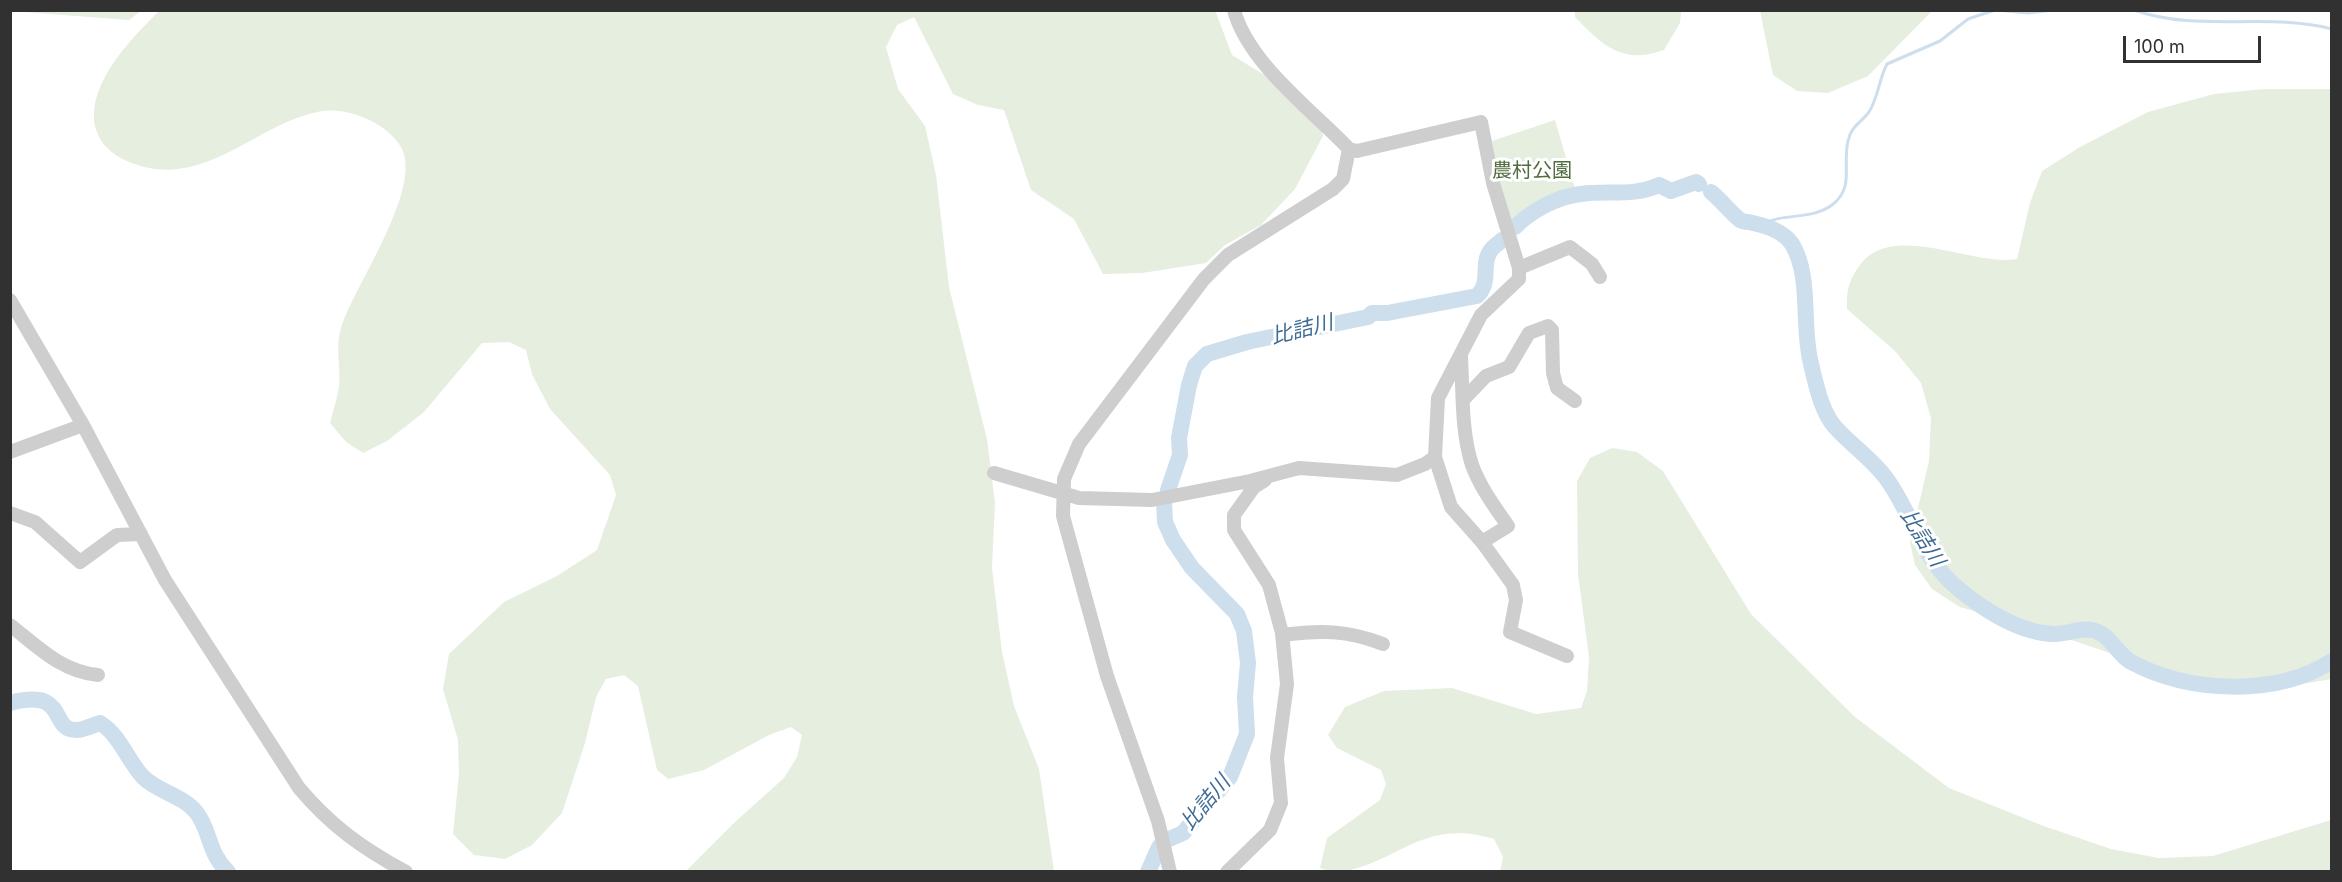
<!DOCTYPE html>
<meta charset="utf-8">
<style>
body{margin:0}
#map{position:relative;width:2342px;height:882px;overflow:hidden;background:#fff;font-family:Inter,sans-serif}
canvas{display:block}
.frame{position:absolute;inset:0;border:12px solid #313131;pointer-events:none}
.scale{position:absolute;left:2123px;top:36px;width:138px;height:27px;box-sizing:border-box;border:3px solid #313131;border-top:0;padding-left:8px;font-size:18px;line-height:21px;white-space:nowrap;color:#313131;-webkit-text-stroke:4px #fff;paint-order:stroke}
</style>
<div id="map">
<canvas width="2342" height="882"></canvas>
<div class="frame"></div>
<div class="scale">100 m</div>
</div>
<script>
const ctx = document.querySelector('canvas').getContext('2d');
ctx.lineJoin = 'round';
function paint(path, color) { ctx.fillStyle = color; ctx.fill(path, 'evenodd'); }
function stroke(path, color, width, dash) { ctx.strokeStyle = color; ctx.lineWidth = width; ctx.lineCap = dash ? 'butt' : 'round'; ctx.setLineDash(dash || []); ctx.stroke(path); }
function label(font, color, halo, rows, align = 'center') {
  ctx.font = font + ' Inter,"Noto Sans JP",sans-serif'; ctx.lineWidth = 6; ctx.setLineDash([]); ctx.textBaseline = 'middle'; ctx.strokeStyle = halo; ctx.fillStyle = color; for (const [text, x, y, turn = 0] of rows) {
    ctx.save(); ctx.translate(x, y); ctx.rotate((+turn || 0) * Math.PI / 180); ctx.textAlign = isNaN(turn) ? turn : align; if (halo) ctx.strokeText(text, 0, 0); ctx.fillText(text, 0, 0); ctx.restore();
  }
}
paint(new Path2D(`
 M 1215,10 L 1232,55 L 1295,94 L 1320,120 L 1323,136 L 1295,189 L 1261,225 L 1225,245 L 1206,263 L 1142,273 L 1103,274 L 1074,219 L 1031,190 L 1004,110 L 978,105 L 953,94 L 914,17 L 897,25 L 886,47 L 898,89 L 925,126 L 936,175 L 949,287 L 987,439 L 995,503 L 992,568 L 1002,652 L 1014,706 L 1039,769 L 1054,871 L 685,872 L 735,822 L 784,778 L 797,757 L 802,735 L 791,727 L 769,735 L 704,770 L 668,779 L 657,770 L 638,686 L 624,675 L 606,679 L 596,697 L 585,743 L 562,813 L 532,845 L 505,859 L 474,855 L 453,834 L 459,774 L 458,740 L 443,689 L 449,654 L 504,602 L 557,576 L 597,550 L 616,495 L 610,475 L 550,409 L 532,374 L 526,350 L 509,342 L 482,343 L 424,412 L 387,441 L 363,453 L 346,442 L 330,423 C 333,411 337,399 339,387 C 341,368 335,347 341,328 C 354,286 424,188 401,147 C 387,123 349,107 322,111 C 253,123 204,194 127,161 C 111,154 99,143 95,126 C 87,83 132,38 159,11 Z
 M 10,11 L 11,10 L 141,11 L 129,20 Z
 M 1575,11 L 1681,11 L 1680,23 L 1664,50 C 1623,65 1603,46 1575,17 Z
 M 1760,11 L 1760,10 L 1932,11 L 1868,76 L 1828,93 L 1797,91 L 1773,75 Z
 M 2264,89 L 2331,89 L 2332,679 L 2253,692 L 2219,690 L 2045,631 L 1960,607 L 1932,589 L 1915,565 L 1910,542 L 1929,461 L 1931,418 L 1921,383 L 1895,351 L 1847,309 C 1846,292 1849,280 1859,266 C 1892,220 1972,267 2017,259 L 2030,203 L 2042,171 L 2080,147 L 2148,112 L 2214,94 Z
 M 1555,120 L 1576,192 L 1529,211 L 1511,225 L 1497,177 L 1492,141 Z
 M 1612,448 L 1637,452 L 1663,471 L 1751,614 L 1855,717 L 1949,788 L 2041,825 L 2111,849 L 2159,858 L 2213,856 L 2331,820 L 2331,871 L 1500,872 L 1503,857 L 1494,839 C 1470,832 1449,831 1425,839 C 1396,848 1353,882 1320,868 L 1327,838 L 1380,800 L 1386,784 L 1381,770 L 1337,748 L 1328,735 L 1345,707 L 1384,691 L 1452,688 L 1536,714 L 1581,708 L 1587,691 L 1589,657 L 1578,574 L 1577,481 L 1590,458 Z`), '#e6eee0');
stroke(new Path2D(`
 M 1997,10 L 2028,13 L 2053,10
 M 2134,10 C 2198,33 2267,12 2332,29
 M 1761,225 C 1783,212 1810,221 1832,205 C 1855,188 1842,164 1848,141 C 1851,126 1861,123 1869,112 C 1878,98 1879,79 1887,64 L 1940,41 L 1968,19 L 1995,10`), '#cddeed', 3);
stroke(new Path2D(`
 M 1711,192 C 1721,200 1730,212 1740,220 C 1743,222 1749,222 1753,223 C 1767,226 1784,232 1792,244 C 1812,277 1801,325 1811,364 C 1816,384 1821,411 1835,427 C 1851,445 1871,458 1886,478 C 1911,512 1921,556 1954,585 C 1979,607 2018,633 2054,634 C 2071,634 2085,624 2102,634 C 2113,641 2119,655 2131,662 C 2189,693 2276,697 2332,661
 M 1515,227 C 1531,211 1558,196 1581,194 C 1608,190 1633,197 1659,185 L 1671,191 L 1696,182 L 1699,184
 M 1168,490 L 1180,455 L 1179,438 L 1189,385 L 1195,366 L 1207,354 L 1247,342 L 1368,317 L 1372,313 L 1387,313 L 1477,296 C 1492,282 1480,264 1491,250 C 1494,246 1499,243 1502,240
 M 1164,501 L 1165,522 L 1173,540 L 1192,568 L 1237,614 L 1244,631 L 1248,663 L 1245,697 L 1247,734 L 1230,777 L 1183,833 L 1167,840
 M 10,703 C 70,687 48,731 77,730 C 84,730 93,725 100,723 C 120,735 127,760 143,777 C 158,792 182,795 196,812 C 211,830 207,852 228,872
 M 1148,872 L 1159,847`), '#cddeed', 16);
stroke(new Path2D(`
 M 1519,268 L 1570,247 L 1592,264 L 1600,277
 M 10,300 L 83,425 L 165,580 L 299,788 C 331,826 362,848 406,872
 M 1461,357 C 1463,392 1461,431 1472,465 C 1480,487 1495,507 1508,526 L 1482,542 L 1513,585 L 1516,600 L 1510,632 L 1567,656
 M 1464,399 L 1486,376 L 1509,367 L 1529,333 L 1548,326 L 1552,330 L 1553,373 L 1557,388 L 1575,401
 M 10,452 L 83,425
 M 1435,457 L 1451,507 L 1482,542
 M 994,473 L 1079,498 L 1152,500 L 1250,481 L 1299,468 L 1397,475 L 1425,464 L 1435,457 L 1438,398 L 1481,315 L 1519,279 L 1519,268 L 1493,183 L 1481,122 L 1357,151 L 1349,149 C 1312,110 1248,63 1234,10
 M 10,513 L 35,522 L 80,562 L 117,535 L 141,534
 M 10,625 C 38,647 62,672 98,675
 M 1282,635 C 1321,630 1347,630 1383,644
 M 1170,872 L 1158,821 L 1107,676 L 1063,516 L 1064,479 L 1079,444 L 1204,279 L 1228,255 L 1333,189 L 1343,179 L 1349,149
 M 1227,872 L 1270,830 L 1281,803 L 1277,758 L 1287,684 L 1282,633 L 1269,585 L 1234,530 L 1234,515 L 1254,487 L 1265,480`), '#cecece', 14);
label('20px', '#506d3e', '#fff', [
 ["農村公園",1532,171]
]);
label('italic 21px', '#3f6c94', '#fff', [
 ["比詰川",1302,330,-14],
 ["比詰川",1922,538,58],
 ["比詰川",1206,803,-50]
]);
</script>
